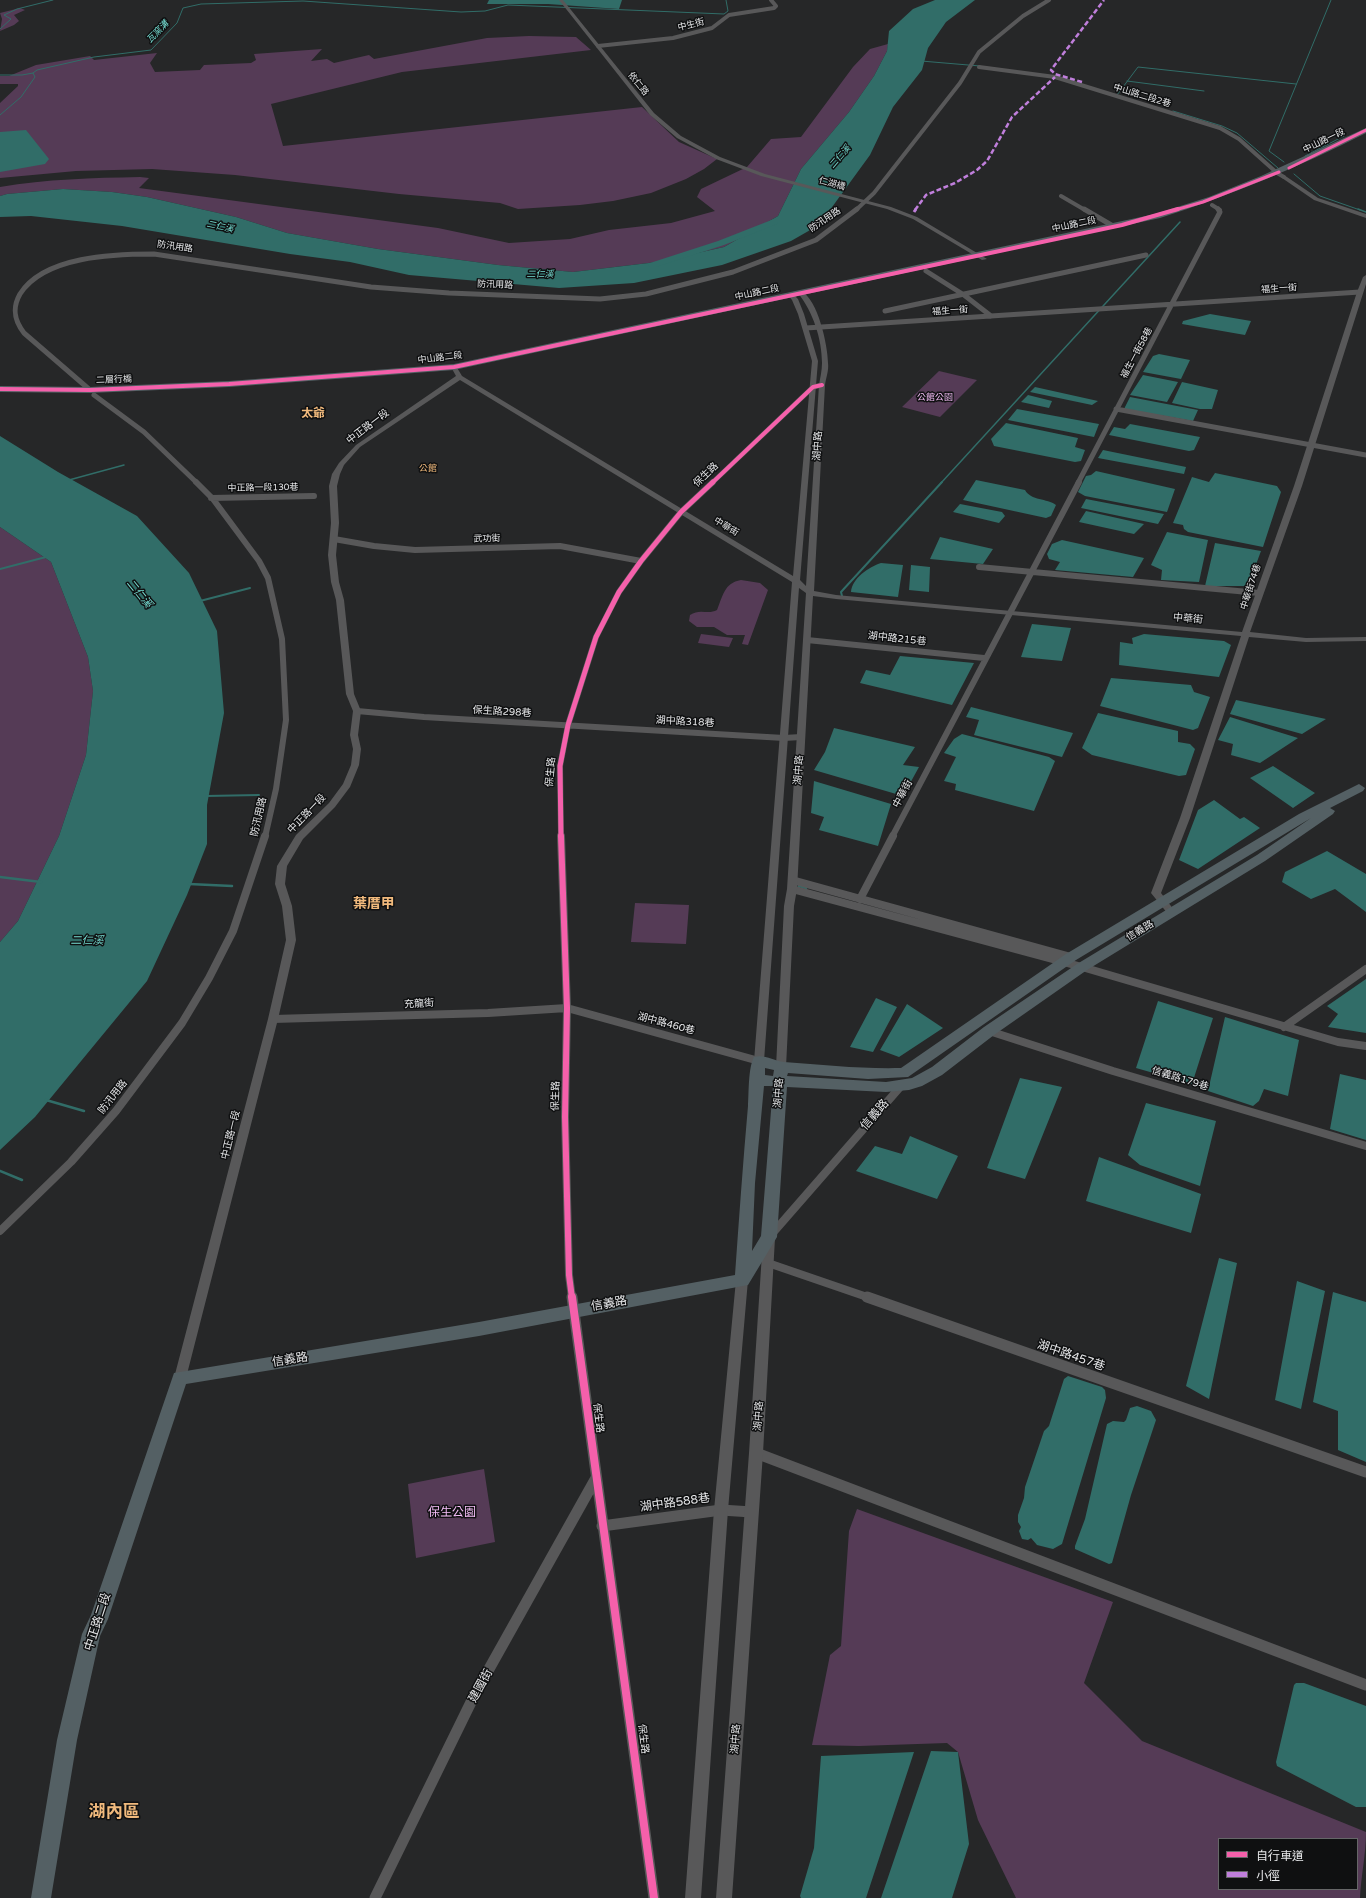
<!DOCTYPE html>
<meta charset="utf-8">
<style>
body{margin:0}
#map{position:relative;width:1366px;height:1898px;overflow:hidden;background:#262728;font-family:"Varela Round","Noto Sans TC",sans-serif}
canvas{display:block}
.legend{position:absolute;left:1218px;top:1838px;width:140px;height:52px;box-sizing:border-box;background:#0f1011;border:1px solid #656667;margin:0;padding:5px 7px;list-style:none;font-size:12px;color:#e6e7e9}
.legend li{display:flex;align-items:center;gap:8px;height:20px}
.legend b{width:20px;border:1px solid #656667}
</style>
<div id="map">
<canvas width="1366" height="1898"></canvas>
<ul class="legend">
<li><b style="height:5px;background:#f560ab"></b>自行車道</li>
<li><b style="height:5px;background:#c07fdc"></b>小徑</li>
</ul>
</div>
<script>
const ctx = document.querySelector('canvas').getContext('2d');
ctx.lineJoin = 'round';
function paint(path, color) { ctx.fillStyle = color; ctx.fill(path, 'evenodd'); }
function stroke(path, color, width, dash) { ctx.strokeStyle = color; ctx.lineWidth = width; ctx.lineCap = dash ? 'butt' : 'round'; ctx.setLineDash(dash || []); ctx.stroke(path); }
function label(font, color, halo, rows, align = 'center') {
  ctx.font = font + ' "Varela Round","Noto Sans TC",sans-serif'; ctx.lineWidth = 3; ctx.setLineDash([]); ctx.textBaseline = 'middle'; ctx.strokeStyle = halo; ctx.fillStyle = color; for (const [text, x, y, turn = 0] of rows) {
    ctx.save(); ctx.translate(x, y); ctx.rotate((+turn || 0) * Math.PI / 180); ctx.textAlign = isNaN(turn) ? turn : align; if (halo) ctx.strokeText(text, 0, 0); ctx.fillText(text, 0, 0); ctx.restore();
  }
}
paint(new Path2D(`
 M 20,8 L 25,10 L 14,15 L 19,21 L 14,25 L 0,31 L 2,19 L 0,13 Z
 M 529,36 L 576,37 L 591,50 L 402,72 L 271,104 L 283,146 L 642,107 L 679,142 L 717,159 L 704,169 L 686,179 L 651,193 L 613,201 L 580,205 L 518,209 L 500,203 L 399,194 L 235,175 L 152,169 L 76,171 L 0,178 L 0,103 L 18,86 L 18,84 L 0,84 L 0,76 L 9,76 L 36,65 L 90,56 L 94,60 L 157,53 L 150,63 L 155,72 L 200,70 L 204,65 L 251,63 L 256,60 L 254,54 L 322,49 L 311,61 L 327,59 L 334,63 L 369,55 L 374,59 L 487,38 Z
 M 888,44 L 887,51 L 874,76 L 849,112 L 801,169 L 778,216 L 724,247 L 657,262 L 573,272 L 498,265 L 378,249 L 287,233 L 236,217 L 147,197 L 112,192 L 63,189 L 7,194 L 0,196 L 0,187 C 47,179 92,178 140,177 L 149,178 L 139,188 L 438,228 L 509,243 L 570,239 L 609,230 L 671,223 L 715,211 L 697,197 L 701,189 L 747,167 L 771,139 L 801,137 L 853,67 L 870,49 Z
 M 939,371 L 977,380 L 940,417 L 902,407 Z
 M 0,527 L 51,562 L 88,657 L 93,691 L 86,755 L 59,836 L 18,921 L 0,942 Z
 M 741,580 L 760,583 L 768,590 L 748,645 L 742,644 L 745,635 L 727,635 L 714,627 L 697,627 L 689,621 L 690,615 C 700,608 708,615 717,610 C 723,596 724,583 741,580 Z
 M 701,634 L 733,638 L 729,647 L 698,643 Z
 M 635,903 L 689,905 L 686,944 L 631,942 Z
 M 484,1469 L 495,1542 L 416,1558 L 408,1484 Z
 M 857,1509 L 1113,1602 L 1084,1683 L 1142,1741 L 1366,1832 C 1366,1854 1361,1876 1360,1898 L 1016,1898 L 978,1820 L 958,1752 L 947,1743 L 859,1746 L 812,1745 L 830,1655 L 841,1646 L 849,1531 ZM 1219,1839 L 1357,1839 L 1357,1889 L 1219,1889 Z`), '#553b56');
paint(new Path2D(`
 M 489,0 L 622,0 L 619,9 L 548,4 L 487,4 Z
 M 935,0 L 975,0 L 946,22 L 928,48 L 922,70 L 893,107 L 870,155 L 819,225 L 791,241 L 722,265 L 634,283 L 559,288 L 409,275 L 350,262 L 290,254 L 122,226 L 31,216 L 0,217 L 0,196 L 7,194 L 63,189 L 112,192 L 147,197 L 236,217 L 287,233 L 378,249 L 498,265 L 573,272 L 657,262 L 724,247 L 778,216 L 801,169 L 849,112 L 874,76 L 887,51 L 889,31 L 913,9 Z
 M 26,130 L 49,159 L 45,164 L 0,172 L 0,132 Z
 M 1210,314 L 1251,321 L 1245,335 L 1182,324 L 1183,321 Z
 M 1159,354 L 1190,360 L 1181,379 L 1143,372 L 1153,356 Z
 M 1143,375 L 1178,382 L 1167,402 L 1130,395 Z
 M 1182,382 L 1218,390 L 1212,409 L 1200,409 L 1172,403 Z
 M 1035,387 L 1098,401 L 1092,405 L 1030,392 Z
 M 1028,395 L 1052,401 L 1049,408 L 1021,402 Z
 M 1130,397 L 1198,410 L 1193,421 L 1124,409 Z
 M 1017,409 L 1099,424 L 1094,437 L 1008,420 Z
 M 1006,423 L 1078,438 L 1075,447 L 1085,450 L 1081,461 L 1075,462 L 994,446 L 991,439 Z
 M 1130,424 L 1200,437 L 1194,450 L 1189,451 L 1109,435 L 1114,427 L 1125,429 Z
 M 0,436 L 58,472 L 137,516 L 189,573 L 217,631 L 224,713 L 207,805 L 207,844 L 187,895 L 147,981 L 35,1117 L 0,1150 L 0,942 L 18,921 L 59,836 L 86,755 L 93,691 L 88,657 L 51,562 L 0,527 Z
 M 1103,450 L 1186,467 L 1184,474 L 1098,458 Z
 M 1096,471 L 1175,489 L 1167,512 L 1085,496 L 1078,492 L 1086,476 L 1091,475 Z
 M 1215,473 L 1277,486 L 1281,492 L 1263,547 L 1188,532 L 1184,529 L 1183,525 L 1173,523 L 1192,477 L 1209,482 Z
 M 976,480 L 1025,490 C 1031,501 1047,498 1056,505 L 1051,516 L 1046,518 L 963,500 Z
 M 1086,499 L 1164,514 L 1158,524 L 1081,508 Z
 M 960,504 L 1002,512 L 1005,516 L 999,523 L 953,512 Z
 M 1086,511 L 1144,524 L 1134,534 L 1079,522 Z
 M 1167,532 L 1208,540 L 1199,582 L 1161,580 L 1162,570 L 1151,565 Z
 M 940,537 L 993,549 L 983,564 L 930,559 Z
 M 1062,540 L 1144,558 L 1133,577 L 1055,570 L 1060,562 L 1049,559 L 1047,554 L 1052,544 Z
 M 1215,543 L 1261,551 L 1248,586 L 1205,586 Z
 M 881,563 L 903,565 L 898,597 L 851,592 C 852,578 869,567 881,563 Z
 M 911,565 L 930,567 L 929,592 L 909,590 Z
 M 1032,624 L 1071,628 L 1062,661 L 1021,657 Z
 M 1144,634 L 1224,641 L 1231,645 L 1219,677 L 1119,665 L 1120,642 L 1133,644 L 1132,638 Z
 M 900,656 L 974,663 L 952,705 L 860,683 L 866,670 L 890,675 Z
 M 1111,678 L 1191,685 L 1194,692 L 1210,697 L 1198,728 L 1193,730 L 1100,706 Z
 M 1236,700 L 1326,719 L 1302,734 L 1230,714 Z
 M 971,707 L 1073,733 L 1062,757 L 974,735 L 979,720 L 966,717 Z
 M 1098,713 L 1178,731 L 1178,742 L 1190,744 L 1195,749 L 1186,775 L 1179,776 L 1092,755 L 1082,748 Z
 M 1230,717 L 1298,738 L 1260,763 L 1231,755 L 1233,744 L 1218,740 Z
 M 834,728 L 915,747 L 903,765 L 919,767 L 903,796 L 814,770 L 825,752 Z
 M 962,734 L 1049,757 L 1055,761 L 1034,811 L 955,790 L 956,784 L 944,781 L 956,757 L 944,753 L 954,739 Z
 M 1273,766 L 1315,793 L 1293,808 L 1250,778 Z
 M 814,781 L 891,804 L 878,846 L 819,830 L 824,817 L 811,813 Z
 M 1214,800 L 1240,819 L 1244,817 L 1260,828 L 1198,869 L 1179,860 L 1198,810 Z
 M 1327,851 L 1366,874 L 1366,912 L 1335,889 L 1311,899 L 1282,882 L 1285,872 Z
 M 1366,979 L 1366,1033 L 1328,1027 L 1338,1014 L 1327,1006 Z
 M 876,998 L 897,1007 L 873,1052 L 850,1047 Z
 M 1158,1001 L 1213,1018 L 1192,1084 L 1136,1068 Z
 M 907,1004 L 943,1028 L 899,1057 L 880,1050 Z
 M 1225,1017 L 1299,1040 L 1288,1096 L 1264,1089 L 1259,1101 L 1253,1106 L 1208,1091 Z
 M 1340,1074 L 1366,1080 L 1366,1140 L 1330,1129 Z
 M 1020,1078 L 1062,1087 L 1025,1179 L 987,1168 Z
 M 1146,1103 L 1216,1121 L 1200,1186 L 1140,1165 L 1128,1155 Z
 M 910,1136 L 958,1156 L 937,1199 L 856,1171 L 875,1146 L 902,1154 Z
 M 1099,1157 L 1201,1194 L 1191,1233 L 1086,1201 Z
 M 1219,1258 L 1237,1263 L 1209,1399 L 1186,1386 Z
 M 1297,1281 L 1325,1291 L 1301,1409 L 1275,1400 Z
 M 1333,1292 L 1366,1302 L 1366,1462 L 1338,1450 L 1338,1411 L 1313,1402 Z
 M 1068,1376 L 1102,1387 L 1105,1390 L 1106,1398 L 1062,1544 L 1053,1549 L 1037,1545 L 1031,1538 L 1028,1540 L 1022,1539 L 1019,1531 L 1021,1527 L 1018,1522 L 1018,1515 L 1024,1498 L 1025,1487 L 1044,1431 L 1049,1426 L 1064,1379 Z
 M 1137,1406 L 1151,1411 L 1156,1420 L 1131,1495 L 1112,1563 L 1109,1564 L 1075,1549 L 1075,1546 L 1085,1519 L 1107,1424 L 1113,1421 L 1124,1422 L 1126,1420 L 1130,1408 Z
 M 1296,1683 L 1304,1683 L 1366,1706 L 1366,1807 L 1356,1807 L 1277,1766 L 1276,1762 L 1294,1685 Z
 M 931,1751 L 958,1752 L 969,1844 L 952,1898 L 881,1898 Z
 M 914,1752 L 866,1898 L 801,1898 L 800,1896 L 814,1848 L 821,1756 Z`), '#316d68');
stroke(new Path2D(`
 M 0,29 L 11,19 L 4,15 L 17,9 L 53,0
 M 921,61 L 980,66
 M 33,73 L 37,70 L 94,57 L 151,50 L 177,23 L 183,8 L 201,4 L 303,1 L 461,12 L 485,11 L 508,5 L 724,14 L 728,11 L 726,0
 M 0,75 L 22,75 L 33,73 L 35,77 L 21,97 L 0,115
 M 1127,81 L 1204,91
 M 1117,95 L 1138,67 L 1296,84
 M 1173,111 L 1222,126 L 1237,133 L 1278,168
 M 1305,156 L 1344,136
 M 1284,162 L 1269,151 L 1331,0
 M 1294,174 L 1320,196 L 1360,210`), '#316d68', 1);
stroke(new Path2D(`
 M 1358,209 L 1366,212
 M 69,480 L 124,465
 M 941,483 L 1180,222`), '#316d68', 1.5);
stroke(new Path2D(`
 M 0,569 L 46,557
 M 842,596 L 841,592 L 942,482
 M 200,601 L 250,588
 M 206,796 L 259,795`), '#316d68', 2);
stroke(new Path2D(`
 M 0,877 L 41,882
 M 189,884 L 232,886
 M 799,886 L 806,888
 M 46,1100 L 84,1111
 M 0,1171 L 22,1180`), '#316d68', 2.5);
paint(new Path2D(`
 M 774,219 L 778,222 L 777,224 L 724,245 L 656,267 L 650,267 L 648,265 L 650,263 L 718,241 Z`), '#316d68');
stroke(new Path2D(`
 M 598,46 L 673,38 L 712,28 L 729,15 L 774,8 L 776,6 L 771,0
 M 979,67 L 1055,77 L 1220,128 L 1239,139 L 1277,173 L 1284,177
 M 1061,196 L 1085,210
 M 1212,205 L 1220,210
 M 856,210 L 874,193 L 960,83 L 979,52 L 1023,16 L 1049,0`), '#585859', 4);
stroke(new Path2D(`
 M 1084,209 L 1113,226
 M 926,271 L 964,295 L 991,316
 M 885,311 L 1146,255
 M 806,328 L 1360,292
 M 90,390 L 24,333 C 14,320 12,308 20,294 C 44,256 114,254 154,254 L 371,287 L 449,293 L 600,299 L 646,294 L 733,272 L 816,240 L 857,209
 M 94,395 L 144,432 L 197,483
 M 1116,409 L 1366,455
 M 712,483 L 813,387 L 822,385
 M 1078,483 L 1220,212 L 1218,209`), '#585859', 5);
stroke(new Path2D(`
 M 196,482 L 213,499 L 259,561 L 268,578 L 282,639 L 286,720 L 276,789 L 265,837
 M 211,498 L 314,496
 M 334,539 L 374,546 L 415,550 L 560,546 L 641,561
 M 979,567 L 1259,593
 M 807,640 L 984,658
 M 357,711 L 424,717 L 784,738 L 801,737
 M 561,837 L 560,766 L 568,725 L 596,637 L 619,592 L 641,561 L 681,512 L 713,482
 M 892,837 L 1079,482`), '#585859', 6);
stroke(new Path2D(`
 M 561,836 L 567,1008 L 565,1117 L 569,1275 L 572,1298
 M 792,880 L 1071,957
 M 792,889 L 1082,967 L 1338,1042 L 1366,1046
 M 860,899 L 893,836
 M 273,1019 L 488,1013 L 567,1008 L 759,1061
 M 1284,1027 L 1366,969
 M 989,1031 L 1113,1071 L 1366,1146
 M 0,1231 L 71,1162 L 116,1111 L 182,1023 L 209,978 L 233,931 L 265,836
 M 771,1235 L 901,1086
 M 768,1263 L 870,1298`), '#585859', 8);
stroke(new Path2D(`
 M 572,1297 L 654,1898
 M 867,1297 L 1366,1472
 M 756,1453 L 1366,1685
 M 602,1526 L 721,1510 L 752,1512
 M 375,1898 L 475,1694 L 596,1478`), '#585859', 11);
paint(new Path2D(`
 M 559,0 L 563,0 L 654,113 L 681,136 L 720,157 L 765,174 L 891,207 L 917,217 L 987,259 L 982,260 L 913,219 L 887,209 L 761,176 L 716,159 L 677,138 L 650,115 Z
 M 1284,175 L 1318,198 L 1366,214 L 1366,218 L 1314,200 L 1282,178 L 1281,177 Z
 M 1366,275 L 1366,284 L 1302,486 L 1250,632 L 1306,638 L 1366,637 L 1366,641 L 1306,642 L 1249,637 L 1190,818 L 1161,893 L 1174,910 L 1176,912 L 1174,914 L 1168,914 L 1151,893 L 1180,818 L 1241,636 L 836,599 L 813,596 L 797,889 L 794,906 L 786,1067 L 785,1070 L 777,1070 L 776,1067 L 784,906 L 787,889 L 806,593 L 799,588 L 764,1061 L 763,1064 L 755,1064 L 754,1061 L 792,582 L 460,380 L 360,447 L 344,465 L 340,474 L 337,486 L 339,523 L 336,555 L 339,582 L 344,600 L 354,694 L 361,711 L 358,735 L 361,749 L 359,765 L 350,787 L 335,807 L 303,839 L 287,866 L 285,884 L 292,906 L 296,940 L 278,1019 L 186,1378 L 184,1382 L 180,1384 L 176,1382 L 174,1378 L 268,1019 L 286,940 L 282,906 L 275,884 L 277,866 L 296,835 L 329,803 L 343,784 L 351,765 L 353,749 L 350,735 L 353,711 L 346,694 L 336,600 L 331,582 L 328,555 L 331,523 L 329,486 L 332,474 L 339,463 L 356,445 L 456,376 L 451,367 L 456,366 L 462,376 L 793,576 L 812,361 L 798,314 L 792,300 L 788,295 L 793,294 L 798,299 L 804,314 L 818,361 L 800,580 L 806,586 L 819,385 C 820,378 822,371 822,363 C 822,339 813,312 798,293 L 801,291 C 818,299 828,346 828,363 C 829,370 826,378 825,385 L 814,591 L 836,595 L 1242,632 L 1294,486 L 1357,292 L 1363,277 Z
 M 769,1233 L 773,1235 L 775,1238 L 763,1453 L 732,1898 L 716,1898 L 749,1453 L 763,1238 L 765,1235 Z
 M 742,1275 L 746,1276 L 748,1280 L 728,1510 L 701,1898 L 685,1898 L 714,1510 L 736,1280 L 738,1276 Z`), '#585859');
paint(new Path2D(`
 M 1366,128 L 1366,133 C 1299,167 1231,195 1160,218 L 454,370 L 229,387 L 90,393 L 0,392 L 0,386 L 90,387 L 229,381 L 454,364 L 1155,214 L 1209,197 L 1261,176 Z
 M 1359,784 L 1365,788 L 1363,791 L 1330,808 L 1335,811 L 1333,814 L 1265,861 L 1087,970 L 994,1035 L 942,1075 L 922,1086 L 909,1090 L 886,1092 L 787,1087 L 777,1237 L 748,1285 L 479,1336 L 186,1384 L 108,1619 L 100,1636 L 77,1740 L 51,1898 L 31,1898 L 57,1740 L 82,1634 L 91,1615 L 174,1373 L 479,1322 L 735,1275 C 739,1218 743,1162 748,1106 C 749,1093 748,1068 754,1057 C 764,1054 774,1061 784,1062 C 823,1065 862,1069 901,1068 L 1066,954 L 1299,814 ZM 1311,818 L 1257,855 L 1077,964 L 984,1027 L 932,1067 L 912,1078 L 886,1082 L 787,1076 L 788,1073 L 868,1079 L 908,1077 L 1076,960 ZM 765,1068 L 774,1070 L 773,1076 L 765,1075 ZM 764,1086 L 773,1086 L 761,1236 L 752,1251 L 755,1183 Z`), '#546064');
stroke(new Path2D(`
 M 1082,82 L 1055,74 L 1051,70 L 1104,0
 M 915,210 L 926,195 L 955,183 L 977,170 L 987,161 L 1012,117 L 1055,77`), '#c07fdc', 2.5, [5, 2.5]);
stroke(new Path2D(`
 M 914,212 L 916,209`), '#c07fdc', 3, [6, 3]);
stroke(new Path2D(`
 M 1289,168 L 1366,130
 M 1175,210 L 1203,202 L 1279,172`), '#f560ab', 3);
stroke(new Path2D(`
 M 0,389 L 90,390 L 229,384 L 454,367 L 1122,225 L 1178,209
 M 712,483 L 813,387 L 822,385`), '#f560ab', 4);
stroke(new Path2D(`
 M 561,837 L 560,766 L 568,725 L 596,637 L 619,592 L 641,561 L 681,512 L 713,482`), '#f560ab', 5);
stroke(new Path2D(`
 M 561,836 L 567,1008 L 565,1117 L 569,1275 L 572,1298`), '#f560ab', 6);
stroke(new Path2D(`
 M 572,1297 L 654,1898`), '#f560ab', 8);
label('9px', '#e6e7e9', '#0f1011', [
 ["中生街",691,25,-14],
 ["依仁路",638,84,51],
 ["中山路二段2巷",1142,96,17],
 ["中山路一段",1324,141,-26],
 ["仁湖橋",832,184,15],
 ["防汛用路",825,220,-34],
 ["中山路二段",1074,225,-12],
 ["防汛用路",175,247,8],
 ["防汛用路",495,285,2],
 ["福生一街",1279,289,-4],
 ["中山路二段",757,293,-12],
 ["福生一街",950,311,-4],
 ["福生一街58巷",1137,353,-62],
 ["中山路二段",440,358,-7],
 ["二層行橋",114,380,-2],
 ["中正路一段130巷",263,488,-1],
 ["中華街",726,527,31],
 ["武功街",487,539,-2],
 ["中華街74巷",1251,587,-72]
]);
label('italic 9px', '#76ddd2', '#0f1011', [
 ["瓦窯溝",158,32,-46],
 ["二仁溪",840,157,-49],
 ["二仁溪",220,227,12],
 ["二仁溪",540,275]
]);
label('9px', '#f5bef8', '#0f1011', [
 ["公館公園",935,398]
]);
label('9px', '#f1ba7d', '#0f1011', [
 ["公館",428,469]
]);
label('10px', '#e6e7e9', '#0f1011', [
 ["中正路一段",368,427,-37],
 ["湖中路",818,446,-87],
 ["保生路",706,475,-44],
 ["中華街",1188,619,5],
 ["湖中路215巷",897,639,6],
 ["保生路298巷",502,712,3],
 ["湖中路318巷",685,722,3],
 ["湖中路",799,770,-86],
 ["保生路",551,772,-85],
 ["中華街",903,794,-62],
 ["中正路一段",307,814,-46],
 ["防汛用路",259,817,-77],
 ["信義路",1140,931,-31],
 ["充龍街",419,1004,-3],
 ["湖中路460巷",666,1024,15],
 ["信義路179巷",1180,1079,17],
 ["湖中路",779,1093,-86],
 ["保生路",556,1096,-89],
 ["防汛用路",113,1097,-52],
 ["中正路一段",231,1135,-76],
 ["湖中路",759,1416,-86],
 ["保生路",598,1418,83],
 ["保生路",643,1739,83],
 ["湖中路",736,1739,-86]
]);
label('italic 11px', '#76ddd2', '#0f1011', [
 ["二仁溪",139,594,51],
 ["二仁溪",87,941]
]);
label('bold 12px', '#f1ba7d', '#0f1011', [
 ["太爺",313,414]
]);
label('12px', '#e6e7e9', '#0f1011', [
 ["信義路",875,1115,-49],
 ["信義路",609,1304,-10],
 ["湖中路457巷",1071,1356,19],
 ["信義路",290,1360,-9],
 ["湖中路588巷",675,1503,-8],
 ["中正路二段",98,1622,-72],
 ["建國街",481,1686,-61]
]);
label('12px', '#f5bef8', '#0f1011', [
 ["保生公園",452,1513]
]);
label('bold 14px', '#f1ba7d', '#0f1011', [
 ["葉厝甲",374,904]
]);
label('bold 17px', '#f1ba7d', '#0f1011', [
 ["湖內區",114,1813]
]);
</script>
